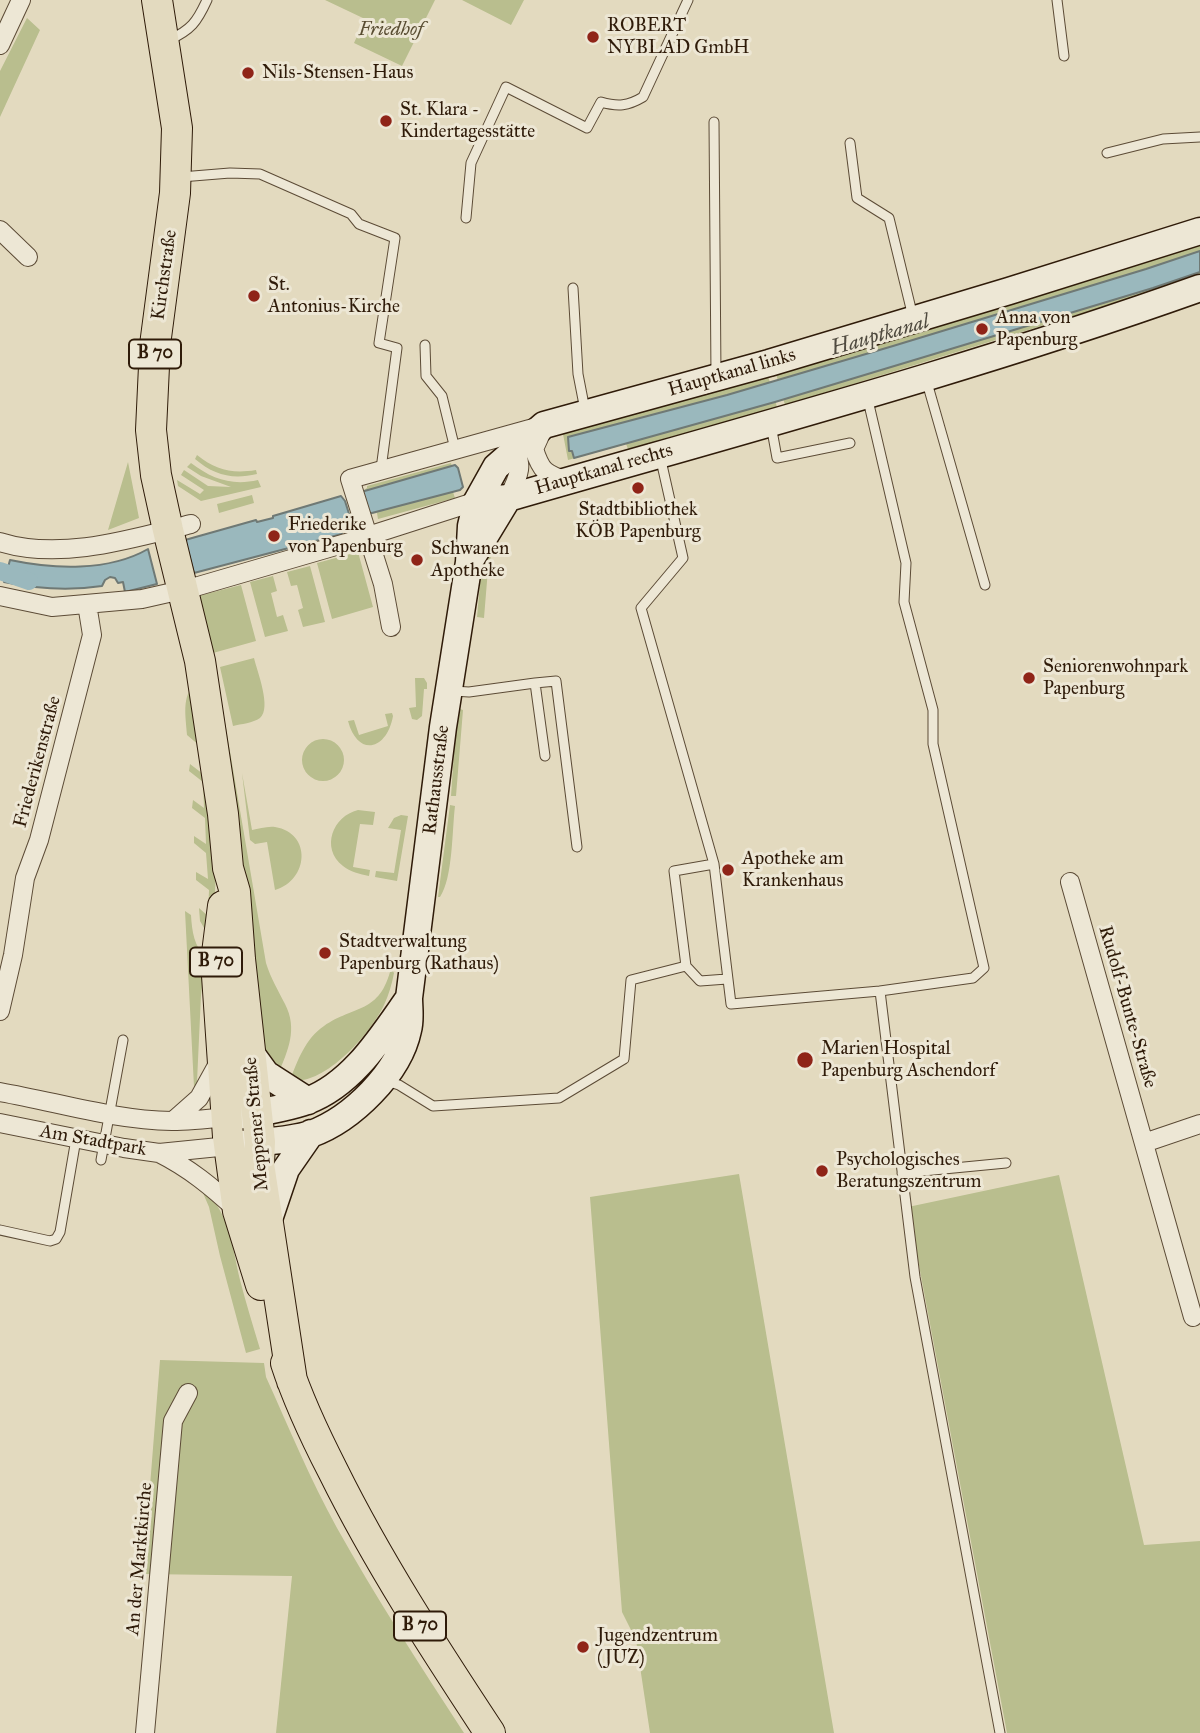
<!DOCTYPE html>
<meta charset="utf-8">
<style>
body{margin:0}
canvas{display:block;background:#e3dabf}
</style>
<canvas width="1200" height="1733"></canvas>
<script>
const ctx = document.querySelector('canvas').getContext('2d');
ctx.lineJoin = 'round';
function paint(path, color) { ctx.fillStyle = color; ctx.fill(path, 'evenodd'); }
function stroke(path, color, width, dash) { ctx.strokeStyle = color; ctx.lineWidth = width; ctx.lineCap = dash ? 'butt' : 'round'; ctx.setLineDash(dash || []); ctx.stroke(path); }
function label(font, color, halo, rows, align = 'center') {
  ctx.font = font + ' "IM FELL Great Primer",serif'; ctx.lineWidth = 6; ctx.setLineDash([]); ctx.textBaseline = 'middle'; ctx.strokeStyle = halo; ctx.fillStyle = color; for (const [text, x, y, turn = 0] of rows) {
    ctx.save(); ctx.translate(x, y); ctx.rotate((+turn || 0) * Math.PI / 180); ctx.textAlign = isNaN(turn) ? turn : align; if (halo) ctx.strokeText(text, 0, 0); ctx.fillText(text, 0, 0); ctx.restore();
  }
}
paint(new Path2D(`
 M 325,0 L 435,0 L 402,66 L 354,43 L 365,19 Z
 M 462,0 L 524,0 L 511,25 Z
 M 27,18 L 40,30 L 0,117 L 0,71 Z
 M 1200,237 L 1200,277 L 785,405 L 776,374 L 1174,253 L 1178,243 Z
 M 768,376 L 777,407 L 628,449 L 626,444 L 568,460 L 563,434 Z
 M 197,455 C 216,470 232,474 256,470 L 257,474 C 232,480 214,475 195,459 Z
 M 128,462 L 139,518 L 108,530 Z
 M 191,463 C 212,479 232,486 258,480 L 261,487 L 201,501 L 178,486 L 177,480 L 200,494 L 204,490 L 181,475 L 184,470 L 208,486 L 231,487 L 201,476 L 187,467 Z
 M 451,463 L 452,466 L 458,468 L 463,487 L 453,492 L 455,498 L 378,519 L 377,513 L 371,514 L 361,492 L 367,488 L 367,486 Z
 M 252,495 L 254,503 L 219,513 L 217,504 Z
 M 493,547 L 488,569 L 484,618 L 477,617 L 481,573 Z
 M 358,552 L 373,607 L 332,619 L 317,563 Z
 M 310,566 L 325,622 L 303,627 L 298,610 L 303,608 L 297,585 L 291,586 L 287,572 Z
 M 273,576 L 277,591 L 271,593 L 277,617 L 283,615 L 288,631 L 265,637 L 250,582 Z
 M 241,585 L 256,641 L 213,653 L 198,596 Z
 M 254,658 C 257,671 272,708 260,718 C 253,723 241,724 233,726 L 220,667 Z
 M 415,678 L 424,678 L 427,683 L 427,689 L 424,689 L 422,716 L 417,720 L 412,719 L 409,708 L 416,707 Z
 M 218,681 L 266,963 C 271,979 278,990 285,1004 C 298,1029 288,1051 278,1074 L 262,1054 Z
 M 195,685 C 207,768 225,854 210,938 L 200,921 L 199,908 L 208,916 L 209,890 L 196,880 L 196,872 L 208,879 L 206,853 L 194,843 L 194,836 L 206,844 L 205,818 L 192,808 L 193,800 L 204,808 L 203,782 L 189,771 L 190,764 L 203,774 L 200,746 L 187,735 C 186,719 181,695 195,685 Z
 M 457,708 L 463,710 L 456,796 L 451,796 Z
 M 392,713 L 393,716 C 387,750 358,758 348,721 L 354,720 L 359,735 L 388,726 L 385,714 Z
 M302 760a21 21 0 1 1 42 0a21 21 0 1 1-42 0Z
 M 242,773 L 252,830 C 259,829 267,826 275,827 C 312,833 309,880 275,890 L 267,842 L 255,844 L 250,840 Z
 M 450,805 L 455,806 C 452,830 453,878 440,897 L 438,897 Z
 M 358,810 L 375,812 L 373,825 L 360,824 L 353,867 L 370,870 L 369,876 C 360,874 350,872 343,866 C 320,848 333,816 358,810 Z
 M 401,815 L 408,816 L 397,881 L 375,877 L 376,871 L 394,873 L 401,830 L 388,828 L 394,818 Z
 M 185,911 L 191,915 C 192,932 194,945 206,959 L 201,995 L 197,1082 L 194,1087 Z
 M 391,968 L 394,973 C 392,984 389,994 384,1005 C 371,1033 324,1087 290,1080 C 298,1060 305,1039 324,1026 C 354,1005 380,1014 391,968 Z
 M 739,1174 L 834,1733 L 650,1733 L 636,1640 L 622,1612 L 590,1197 Z
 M 1059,1175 L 1144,1545 L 1200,1541 L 1200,1733 L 1007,1733 L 908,1207 Z
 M 205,1190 C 230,1216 232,1246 240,1280 C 246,1303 253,1326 260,1349 L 246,1353 L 220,1256 L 209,1207 L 203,1193 Z
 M 160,1360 L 264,1363 L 266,1377 C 289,1428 310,1479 337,1528 C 376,1598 420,1665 464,1733 L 276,1733 L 292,1576 L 143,1574 Z`), '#b9be8e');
const water = new Path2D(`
 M 1200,251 L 1200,272 L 1153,288 L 775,402 L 574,458 L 572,451 L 569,451 L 568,437 L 727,395 L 893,346 L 1146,269 Z
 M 455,465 L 458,468 L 463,487 L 460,490 L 368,514 L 361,492 Z
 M 341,496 L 345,501 L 350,517 L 349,520 L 339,524 L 342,534 L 194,573 L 185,540 L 256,520 L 257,522 L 273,518 L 273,516 Z
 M 148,549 L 157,584 L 125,592 L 123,582 L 118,583 L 115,578 L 110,577 L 105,580 L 102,586 C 69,591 37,589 4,582 L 10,560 C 53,569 108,572 148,549 Z`);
paint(water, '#9ab8bd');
stroke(water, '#6f7975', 2);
stroke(new Path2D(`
 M 0,571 L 29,581`), '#9ab8bd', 18);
const lane = new Path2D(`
 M 1057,0 L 1064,56
 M 169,40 C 191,30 197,22 207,0
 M 714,122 L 716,376
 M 850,143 L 857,198 L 889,218 L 913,317
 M 1107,153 L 1163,139 L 1200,137
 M 181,177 L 230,173 L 260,174 L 351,214 L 359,224 L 395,238 L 379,343 L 397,348 L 381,469
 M 466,218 L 471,163 L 506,87 L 587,128 L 601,102 C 618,107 628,106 643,97 L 688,0
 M 573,288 L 578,374 L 585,410
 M 425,345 L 426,376 L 442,396 L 455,449
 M 926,379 L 985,585
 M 867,396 L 906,563 L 904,602 L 933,710 L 933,744 L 984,968 L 973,978 L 880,991
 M 771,425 L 777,458 L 850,443
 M 660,456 L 683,558 L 641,608 L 714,864 L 731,1004 L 880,991 L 915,1277 L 1000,1733
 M 535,683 L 556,681 L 577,847
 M 453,691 L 469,692 L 535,683 L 545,756
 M 714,864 L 674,871 L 686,966 L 700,981 L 727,979
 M 384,1080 L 399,1085 L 433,1106 L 559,1098 L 624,1059 L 631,980 L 686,966
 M 101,1160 L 123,1040
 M 902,1173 L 1006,1163
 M 0,1230 L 50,1241 L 56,1239 L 60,1232 L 76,1139`);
const street = new Path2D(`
 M 0,45 L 21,0
 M 0,230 L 28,257
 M 543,429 L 534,449 C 541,471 545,474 567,481
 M 508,498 C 518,479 527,460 509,444
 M 0,542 C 60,561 131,539 191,524
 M 0,596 L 52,607 L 142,599 L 195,587 L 346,543 L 477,501
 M 391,627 L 383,584 L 350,479 L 537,427
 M 1070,882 L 1193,1317
 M 0,1011 L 13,955 L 25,878 L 39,840 L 92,635 L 87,604
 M 0,1092 C 57,1102 114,1120 172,1121 C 190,1121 208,1119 226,1117
 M 173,1121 L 199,1098 L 220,1060
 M 0,1123 L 124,1148 L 159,1153 L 229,1146
 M 1144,1143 L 1200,1124
 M 159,1153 C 189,1168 212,1187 237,1210
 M 145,1733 L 173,1421 L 188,1393`);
const secondary = new Path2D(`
 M 477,501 L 508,498 C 740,431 973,369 1200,288
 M 471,559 L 508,498
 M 250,1052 L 266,1074 L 308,1101
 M 237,1116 C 261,1112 285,1109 307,1101 C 353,1084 382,1036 409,998
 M 242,1144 C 265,1141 289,1141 311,1134 C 352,1119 399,1073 408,1030 C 411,1020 409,1008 409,998 L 443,727 L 469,562 L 471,526 L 477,501 L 496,467 L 544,425 L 769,363 L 1009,291 L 1200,231
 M 267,1225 L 286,1169 L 311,1133`);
const primary = new Path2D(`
 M 157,0 L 177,128 L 175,193 L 155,345 L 151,430 L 156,475 L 168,530 L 200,661 L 223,814 L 228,868 L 235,892 L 240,959 L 260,1142 L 259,1164 L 292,1381
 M 223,906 L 216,961 L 228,1137 L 238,1211 L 261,1285
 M 286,1363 C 298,1400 315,1436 333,1471 C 378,1562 434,1648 490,1733`);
stroke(lane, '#5c4b36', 11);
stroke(street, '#5c4b36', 20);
stroke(secondary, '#2f1b09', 29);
stroke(primary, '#2f1b09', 32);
stroke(lane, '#ede7d5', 9);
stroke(street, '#ede7d5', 18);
stroke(secondary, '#ede7d5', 26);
stroke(primary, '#e3dabf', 30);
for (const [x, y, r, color] of [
 [593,37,7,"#8f2418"],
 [248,73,7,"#8f2418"],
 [386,121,7,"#8f2418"],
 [254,296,7,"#8f2418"],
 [982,329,7,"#8f2418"],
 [638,488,7,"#8f2418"],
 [274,536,7,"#8f2418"],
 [417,560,7,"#8f2418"],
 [1029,678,7,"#8f2418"],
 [728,870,7,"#8f2418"],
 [325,953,7,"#8f2418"],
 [805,1060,9,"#8f2418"],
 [822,1171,7,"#8f2418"],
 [583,1647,7,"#8f2418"]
]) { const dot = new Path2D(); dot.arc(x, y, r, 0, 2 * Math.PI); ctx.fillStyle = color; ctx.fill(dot); stroke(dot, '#ede7d5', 2.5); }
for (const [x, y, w] of [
 [155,354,52],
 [216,962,52],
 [420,1626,52]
]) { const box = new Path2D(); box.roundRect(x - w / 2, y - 14.5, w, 29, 5); ctx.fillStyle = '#ede7d5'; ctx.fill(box); stroke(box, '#2f1b09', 2); }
label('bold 18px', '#2f1b09', null, [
 ["B 70",155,354],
 ["B 70",216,962],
 ["B 70",420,1626]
]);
label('19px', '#2f1b09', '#ede7d5', [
 ["ROBERT",607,26],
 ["NYBLAD GmbH",607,48],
 ["Nils-Stensen-Haus",262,73],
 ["St. Klara -",400,110],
 ["Kindertagesstätte",400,132],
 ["St.",268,285],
 ["Antonius-Kirche",268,307],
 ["Anna von",996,318],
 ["Papenburg",996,340],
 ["Stadtbibliothek",638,510,"center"],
 ["KÖB Papenburg",638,532,"center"],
 ["Friederike",288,525],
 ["von Papenburg",288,547],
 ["Schwanen",431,549],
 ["Apotheke",431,571],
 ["Seniorenwohnpark",1043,667],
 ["Papenburg",1043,689],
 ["Apotheke am",742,859],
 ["Krankenhaus",742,881],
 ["Stadtverwaltung",339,942],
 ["Papenburg (Rathaus)",339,964],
 ["Marien Hospital",821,1049],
 ["Papenburg Aschendorf",821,1071],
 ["Psychologisches",836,1160],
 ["Beratungszentrum",836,1182],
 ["Jugendzentrum",597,1636],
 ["(JUZ)",597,1658]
], 'left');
label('italic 19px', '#584c31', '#ede7d5', [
 ["Friedhof",391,30]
]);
label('19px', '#2f1b09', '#ede7d5', [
 ["Kirchstraße",165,275,-82],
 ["Hauptkanal links",732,373,-16],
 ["Hauptkanal rechts",604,470,-16],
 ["Friederikenstraße",38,762,-75],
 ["Rathausstraße",437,780,-83],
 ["Rudolf-Bunte-Straße",1127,1007,74],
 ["Meppener Straße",257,1124,-95],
 ["Am Stadtpark",93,1141,10],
 ["An der Marktkirche",140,1559,-85]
]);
label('italic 21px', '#4f4a3f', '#ede7d5', [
 ["Hauptkanal",880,336,-16]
]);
</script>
